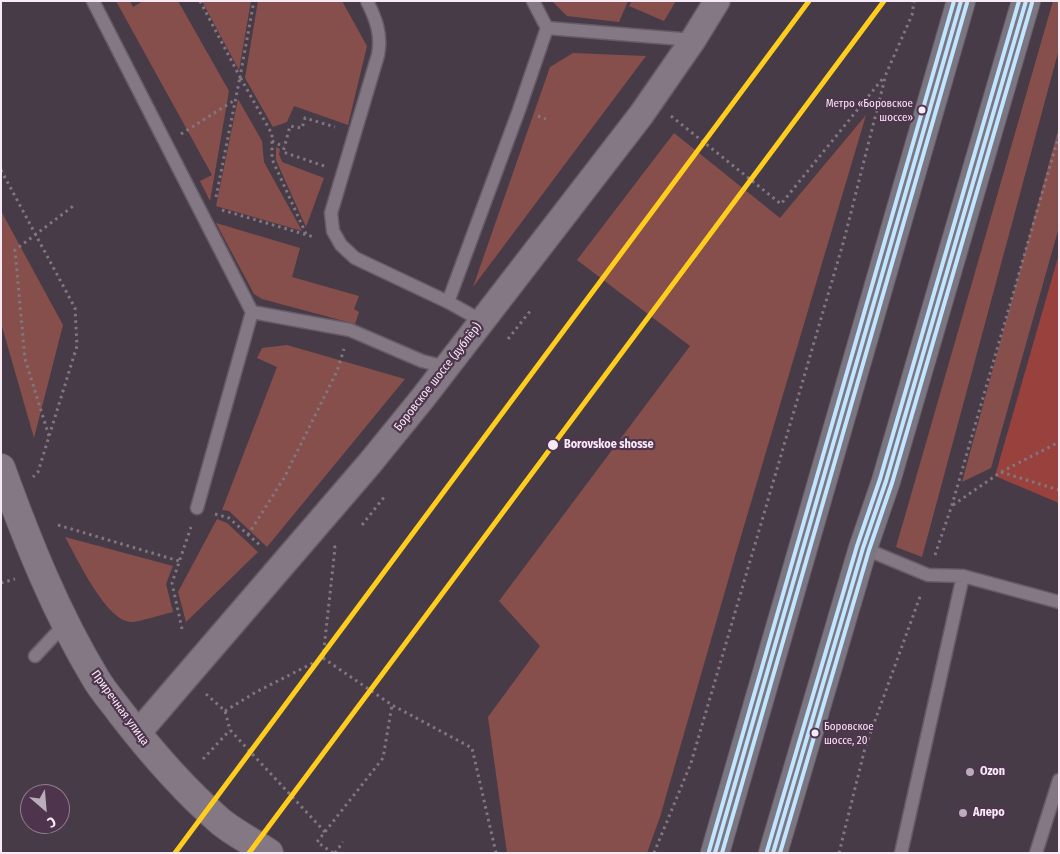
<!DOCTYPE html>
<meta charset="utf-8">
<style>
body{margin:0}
#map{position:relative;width:1060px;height:854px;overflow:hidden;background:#483b48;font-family:"Fira Sans Condensed",sans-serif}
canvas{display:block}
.frame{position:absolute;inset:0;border:2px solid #f8e9f7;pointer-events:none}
.north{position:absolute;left:20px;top:784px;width:50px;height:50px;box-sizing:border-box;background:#4e354d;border:1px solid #927d91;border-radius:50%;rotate:153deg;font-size:14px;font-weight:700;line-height:20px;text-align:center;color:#f8e9f7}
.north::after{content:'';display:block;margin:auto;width:18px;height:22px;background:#baacba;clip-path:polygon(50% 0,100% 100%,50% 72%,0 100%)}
</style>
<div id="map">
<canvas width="1060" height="854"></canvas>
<div class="frame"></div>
<div class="north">С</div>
</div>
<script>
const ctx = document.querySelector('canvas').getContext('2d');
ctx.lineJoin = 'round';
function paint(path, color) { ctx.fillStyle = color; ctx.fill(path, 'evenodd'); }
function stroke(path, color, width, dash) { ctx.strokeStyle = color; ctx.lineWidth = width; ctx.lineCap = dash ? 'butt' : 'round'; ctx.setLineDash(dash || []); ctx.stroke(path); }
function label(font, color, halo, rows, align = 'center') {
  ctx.font = font + ' "Fira Sans Condensed",sans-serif'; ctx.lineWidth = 4.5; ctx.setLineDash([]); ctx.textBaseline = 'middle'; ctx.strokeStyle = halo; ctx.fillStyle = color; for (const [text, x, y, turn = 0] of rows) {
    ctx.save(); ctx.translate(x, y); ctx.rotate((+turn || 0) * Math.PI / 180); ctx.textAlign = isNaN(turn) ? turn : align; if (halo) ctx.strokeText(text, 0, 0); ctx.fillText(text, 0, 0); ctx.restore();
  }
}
paint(new Path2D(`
 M 116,1 L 130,1 L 133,7 L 143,1 L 178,1 L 229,91 L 210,201 L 200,181 L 212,175 Z
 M 202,1 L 251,1 L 239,70 Z
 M 258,1 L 342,1 L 367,46 L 348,125 L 294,106 L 287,122 L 273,127 L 245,78 Z
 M 552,1 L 628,1 L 619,22 L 567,16 Z
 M 632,1 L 676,1 L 664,21 L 629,6 Z
 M 1053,1 L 1059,1 L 1059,49 L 922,557 L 896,547 Z
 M 573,53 L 646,56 L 473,287 L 550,67 Z
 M 238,99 L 262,141 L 264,162 L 302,231 L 216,206 Z
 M 866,115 L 736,553 L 660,817 L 647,853 L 507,853 L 488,717 L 540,646 L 499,601 L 690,346 L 577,260 L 674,133 L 780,218 Z
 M 1059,127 L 1059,227 L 991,468 L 962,482 Z
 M 276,147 L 280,149 L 279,154 L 282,162 L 324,178 L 306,227 L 276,160 Z
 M 1,211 L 63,325 L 34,438 L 1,323 Z
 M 216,223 L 300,248 L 292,277 L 359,296 L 354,309 L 359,312 L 355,324 L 262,299 L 254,294 Z
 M 287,345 L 405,379 L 267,547 L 229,511 L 222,510 L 277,367 L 257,358 L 262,348 Z
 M 217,519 L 227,523 L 258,552 L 186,622 L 178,592 Z
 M 65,537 L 173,566 L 166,584 L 173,612 C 163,614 140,622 131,622 C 106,621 77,558 65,537 Z`), '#864f4b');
paint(new Path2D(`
 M 1059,254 L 1059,503 L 995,476 Z`), '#99423d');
const service = new Path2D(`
 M 93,1 L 252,312 L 350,330 L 422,361 L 446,367
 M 367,1 C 376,19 382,35 378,55 L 331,213 L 333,231 L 341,245 L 355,258 L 448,302 L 482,321
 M 547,28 L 693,40
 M 448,302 L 519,110 L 547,28 L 533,1
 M 197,508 L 252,312
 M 863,548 L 928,575 L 963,576 L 1059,602
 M 35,656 L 66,623
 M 901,853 L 963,576
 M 1036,853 L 1059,780`);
const minor = new Path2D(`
 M 137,734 L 370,463 L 422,399 L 641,115 L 693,40 L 717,1`);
const tertiary = new Path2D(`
 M 1,468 C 27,540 56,613 96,679 C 103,691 113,702 121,713 C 151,752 184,790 221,822 C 236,834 254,843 269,853`);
const primary = new Path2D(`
 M 715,853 L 961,1
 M 773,853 L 863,548 L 886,481 L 1026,1`);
stroke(service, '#675b67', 15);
stroke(minor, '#675b67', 28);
stroke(tertiary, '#675b67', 30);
stroke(primary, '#675b67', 30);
stroke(new Path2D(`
 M 200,1 L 240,77 L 254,1
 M 538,116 L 546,119
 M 671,116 L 781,204 L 884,77
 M 181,134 L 235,100
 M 272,141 L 284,147
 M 324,166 L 283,152 L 290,126 L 302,128 L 305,118 L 335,127
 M 1,170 L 75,308 L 77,346 L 38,472 L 33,477
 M 216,197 L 240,77 L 272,134 L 272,159 L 306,234
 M 222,210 L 314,237
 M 508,339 L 531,310
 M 49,436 L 25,359 L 15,250 L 76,204
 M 1001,472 L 1059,490
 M 953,505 L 1001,472 L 1059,442
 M 215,514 L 229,518 L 262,547
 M 58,525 L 179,561
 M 362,525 L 385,496
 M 248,535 L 284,478 L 337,371 L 344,349
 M 935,555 L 952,505 L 1059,135
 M 1,583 L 15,579
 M 182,629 L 172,583 L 191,527
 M 323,658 L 392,705 L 472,748 L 496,853
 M 323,658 L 335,548 L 334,544
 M 206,694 L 225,711 L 230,730 L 325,832
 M 225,711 L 256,692 L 323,658
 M 203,759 L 230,730
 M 333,853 L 317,842 L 383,758 L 392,705
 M 335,853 L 343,842
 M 654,853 L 691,763 L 844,240 L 886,74 L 912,15 L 914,1
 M 839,853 L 865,748 L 921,594`), '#807780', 3, [2.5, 4]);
stroke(service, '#837883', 12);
stroke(minor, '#837883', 25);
stroke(tertiary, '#837883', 28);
stroke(primary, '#7a7782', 28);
stroke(new Path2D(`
 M 715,853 L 961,1
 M 773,853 L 863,548 L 886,481 L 1026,1`), '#c2e6ff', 4);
stroke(new Path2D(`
 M 722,853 L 967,3
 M 780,853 L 869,550 L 892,483 L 1032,3`), '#c2e6ff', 4);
stroke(new Path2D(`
 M 709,851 L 954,1
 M 767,851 L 857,546 L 880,479 L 1019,1`), '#c2e6ff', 4);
stroke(new Path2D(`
 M 175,853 L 809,1
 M 249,853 L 884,1`), '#ffcd1c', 5);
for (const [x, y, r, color] of [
 [922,110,4.5,"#f8e9f7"],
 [553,445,6,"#f8e9f7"],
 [815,733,4.5,"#f8e9f7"],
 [970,772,5,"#baacba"],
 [963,813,5,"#baacba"]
]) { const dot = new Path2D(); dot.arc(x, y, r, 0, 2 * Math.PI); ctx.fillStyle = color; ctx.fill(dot); stroke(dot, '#4e354d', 2); }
label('11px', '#f8e9f7', '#4e354d', [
 ["Метро «Боровское",913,104],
 ["шоссе»",913,118],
 ["Боровское",824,727,"left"],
 ["шоссе, 20",824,741,"left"]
], 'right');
label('12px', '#f8e9f7', '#4e354d', [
 ["Боровское шоссе (дублёр)",438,377,-52],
 ["Приречная улица",120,708,54]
]);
label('bold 12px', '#f8e9f7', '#4e354d', [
 ["Borovskoe shosse",564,445]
], 'left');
label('bold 12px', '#f8e9f7', '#4e354d', [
 ["Ozon",980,772],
 ["Алеро",973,813]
], 'left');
</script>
